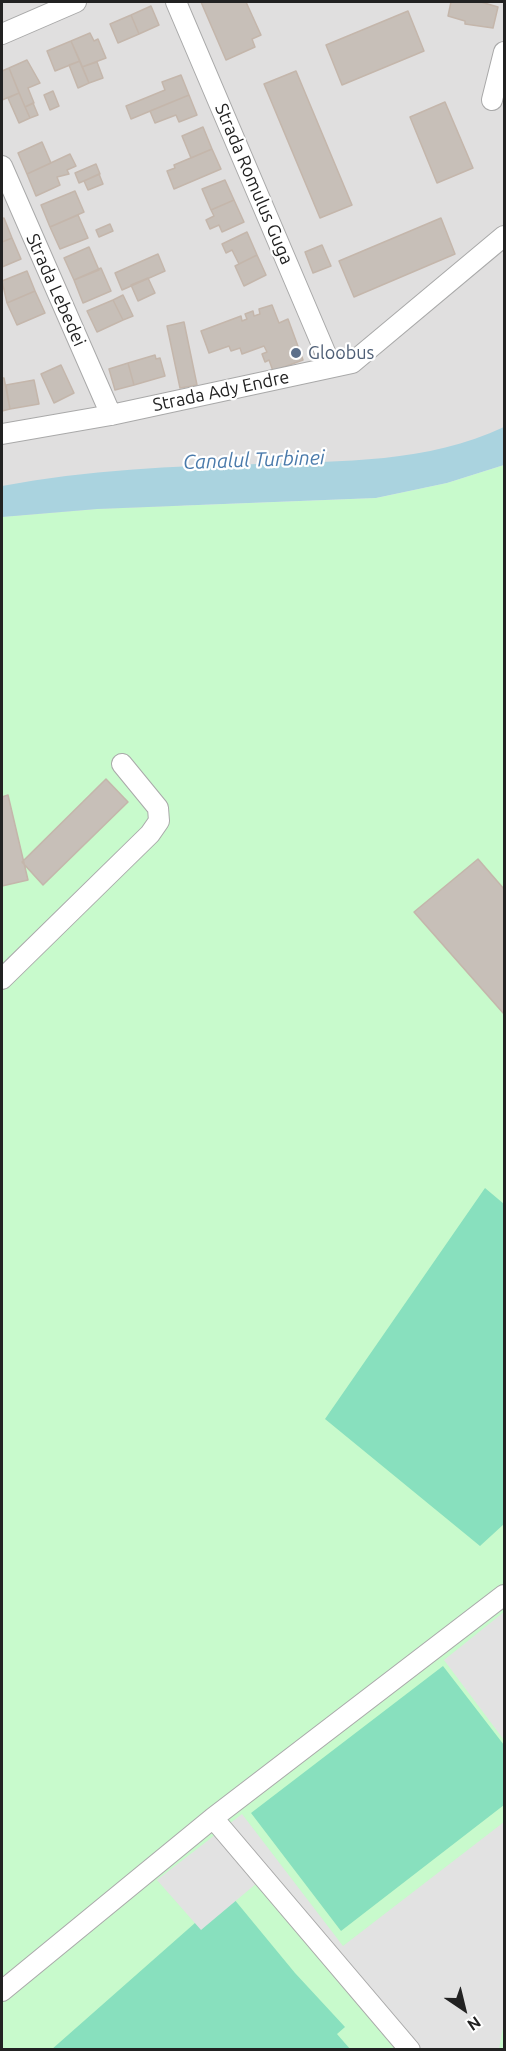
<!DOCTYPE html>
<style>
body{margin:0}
#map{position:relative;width:506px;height:2051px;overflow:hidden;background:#f2efe9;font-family:Ubuntu,sans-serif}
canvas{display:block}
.frame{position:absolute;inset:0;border:3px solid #222;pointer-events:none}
.north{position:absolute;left:434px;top:1979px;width:60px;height:60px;-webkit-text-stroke:4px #fff;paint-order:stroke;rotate:145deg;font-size:16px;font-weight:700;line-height:24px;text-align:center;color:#222}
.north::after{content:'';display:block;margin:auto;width:21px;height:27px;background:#222;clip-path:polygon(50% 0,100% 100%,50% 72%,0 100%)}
</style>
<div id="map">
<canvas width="506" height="2051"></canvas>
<div class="frame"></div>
<div class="north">N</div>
</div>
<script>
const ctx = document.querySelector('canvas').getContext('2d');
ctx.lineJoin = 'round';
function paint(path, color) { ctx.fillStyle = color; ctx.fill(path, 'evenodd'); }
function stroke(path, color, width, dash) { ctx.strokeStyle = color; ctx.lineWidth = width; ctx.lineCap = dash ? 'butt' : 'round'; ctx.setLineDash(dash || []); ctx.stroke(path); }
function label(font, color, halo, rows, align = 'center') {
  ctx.font = font + ' Ubuntu,sans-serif'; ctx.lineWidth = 4.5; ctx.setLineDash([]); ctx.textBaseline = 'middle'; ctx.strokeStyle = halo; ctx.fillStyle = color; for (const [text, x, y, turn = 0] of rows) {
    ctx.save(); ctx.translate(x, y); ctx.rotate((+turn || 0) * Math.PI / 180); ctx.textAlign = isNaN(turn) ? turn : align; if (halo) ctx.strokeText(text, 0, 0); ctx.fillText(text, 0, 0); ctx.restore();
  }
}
paint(new Path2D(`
 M 2,2 L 504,2 L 504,465 L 170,507 L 2,517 Z`), '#e0dfdf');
paint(new Path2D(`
 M 504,465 L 504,2049 L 2,2050 L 2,517 L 97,509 L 376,498 L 447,483 Z`), '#c8facc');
paint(new Path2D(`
 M 485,1188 L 504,1204 L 504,1524 L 480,1546 L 325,1419 Z
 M 443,1666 L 504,1745 L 504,1805 L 341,1931 L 251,1813 Z
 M 229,1893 L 295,1973 L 345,2027 L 337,2034 L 350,2049 L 51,2050 Z`), '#88e0be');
paint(new Path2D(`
 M 504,1612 L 504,1740 L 444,1660 Z
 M 242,1814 L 343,1946 L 504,1822 L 504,2022 L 499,2049 L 405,2049 L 257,1883 L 201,1930 L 157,1880 Z`), '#e2e2e2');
paint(new Path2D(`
 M 504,427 L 504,465 L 447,483 L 376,498 L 97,509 L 2,517 L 2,486 C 87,470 173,466 259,464 C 342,461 428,463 504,427 Z`), '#aad3df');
const building = new Path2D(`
 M 201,2 L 246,2 L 261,35 L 252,39 L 255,47 L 226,60 Z
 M 451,2 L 481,2 L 498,7 L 493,28 L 465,24 L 465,21 L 448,16 Z
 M 151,6 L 159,25 L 139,34 L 131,15 Z
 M 408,11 L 424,51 L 342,85 L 326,45 Z
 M 131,15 L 139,34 L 118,43 L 110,24 Z
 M 90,33 L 94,41 L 98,39 L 106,58 L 82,67 L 71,41 Z
 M 71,41 L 80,61 L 55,71 L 47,51 Z
 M 27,60 L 40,83 L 28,88 L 34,103 L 25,107 L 9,68 Z
 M 80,61 L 89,83 L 78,88 L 69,65 Z
 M 97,62 L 103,78 L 89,83 L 82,67 Z
 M 9,68 L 19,93 L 2,100 L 2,71 Z
 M 296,71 L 352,205 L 320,218 L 264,84 Z
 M 181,75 L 189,95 L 131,119 L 126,106 L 165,90 L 162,82 Z
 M 53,91 L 59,106 L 50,110 L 44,95 Z
 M 19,93 L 30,118 L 19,123 L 8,98 Z
 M 189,95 L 197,115 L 179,122 L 176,115 L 155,123 L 150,111 Z
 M 445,102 L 473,168 L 437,183 L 410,117 Z
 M 33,103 L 38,115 L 30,118 L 25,107 Z
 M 203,127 L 212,149 L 191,158 L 182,136 Z
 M 42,142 L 51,163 L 27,174 L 18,153 Z
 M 212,149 L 221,169 L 174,189 L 167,171 L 175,168 L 174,165 Z
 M 70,154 L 76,166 L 67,170 L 69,174 L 57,177 L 60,185 L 36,196 L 27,174 Z
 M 96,164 L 100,174 L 79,183 L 75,173 Z
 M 99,174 L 103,184 L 88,190 L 84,181 Z
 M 225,180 L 234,200 L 211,210 L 202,189 Z
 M 75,191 L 84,212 L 50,227 L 41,205 Z
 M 234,200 L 244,222 L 222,232 L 219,225 L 210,229 L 206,220 L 214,216 L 211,210 Z
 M 78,215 L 88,238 L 60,249 L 50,227 Z
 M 4,218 L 12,238 L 2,242 L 2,219 Z
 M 441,218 L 455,254 L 354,297 L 339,261 Z
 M 110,224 L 113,231 L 99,237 L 96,230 Z
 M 247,232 L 257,255 L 239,264 L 232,250 L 226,253 L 222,244 Z
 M 12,238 L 21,259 L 2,267 L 2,242 Z
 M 322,245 L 331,266 L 313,273 L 305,252 Z
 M 89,247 L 99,270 L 74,280 L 64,258 Z
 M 158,254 L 165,271 L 122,290 L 115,273 Z
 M 257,255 L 266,275 L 244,286 L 235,266 Z
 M 101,268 L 111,291 L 83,303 L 74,280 Z
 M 27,271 L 35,291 L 7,303 L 2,281 Z
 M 148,278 L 155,293 L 138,301 L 131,285 Z
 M 35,291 L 45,313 L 17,325 L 7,303 Z
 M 123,295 L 133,316 L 123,320 L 113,300 Z
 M 113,300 L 123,320 L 97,332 L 87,311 Z
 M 272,305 L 279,323 L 288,319 L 303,360 L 273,371 L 269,360 L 265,362 L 262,354 L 267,352 L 264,346 L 242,354 L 240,348 L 231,351 L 229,346 L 209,353 L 201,331 L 241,316 L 242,321 L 247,319 L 245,314 L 253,311 L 254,316 L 260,314 L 259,309 Z
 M 184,322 L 197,385 L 180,388 L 167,326 Z
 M 155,355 L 156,359 L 160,358 L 165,376 L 134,385 L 128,363 Z
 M 128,363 L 134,385 L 115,390 L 109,369 Z
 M 61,365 L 74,393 L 54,403 L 41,374 Z
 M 2,378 L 4,378 L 10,409 L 2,411 Z
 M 34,380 L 39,404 L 10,409 L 6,385 Z
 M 106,779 L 128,802 L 43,885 L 22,862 Z
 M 8,795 L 28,880 L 2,886 L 2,797 Z
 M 478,859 L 504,889 L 504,1014 L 414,912 Z`);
paint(building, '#c7bfb8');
stroke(building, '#c4b6ab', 1.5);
const minor = new Path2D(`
 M 176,2 L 331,366
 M 2,34 L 76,2
 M 492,100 L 504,52
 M 2,166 L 111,415
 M 2,434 L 111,415 L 352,363 L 504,236
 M 2,979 L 150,834 L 159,821 L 158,808 L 122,764
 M 213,1818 L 410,2050
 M 2,1991 L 213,1818 L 504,1595`);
stroke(minor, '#a9a9a9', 22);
stroke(minor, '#fff', 20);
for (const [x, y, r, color] of [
 [296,353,6,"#5c6f8a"]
]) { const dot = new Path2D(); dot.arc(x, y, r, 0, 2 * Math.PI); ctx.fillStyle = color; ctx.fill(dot); stroke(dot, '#fff', 2); }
label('18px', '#222', '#fff', [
 ["Strada Romulus Guga",254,184,67],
 ["Strada Lebedei",56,290,66],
 ["Strada Ady Endre",221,391,-12]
]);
label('18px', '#4e5e75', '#fff', [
 ["Gloobus",308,353]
], 'left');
label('italic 20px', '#4a7aab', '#fff', [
 ["Canalul Turbinei",254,460,-2]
]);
</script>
